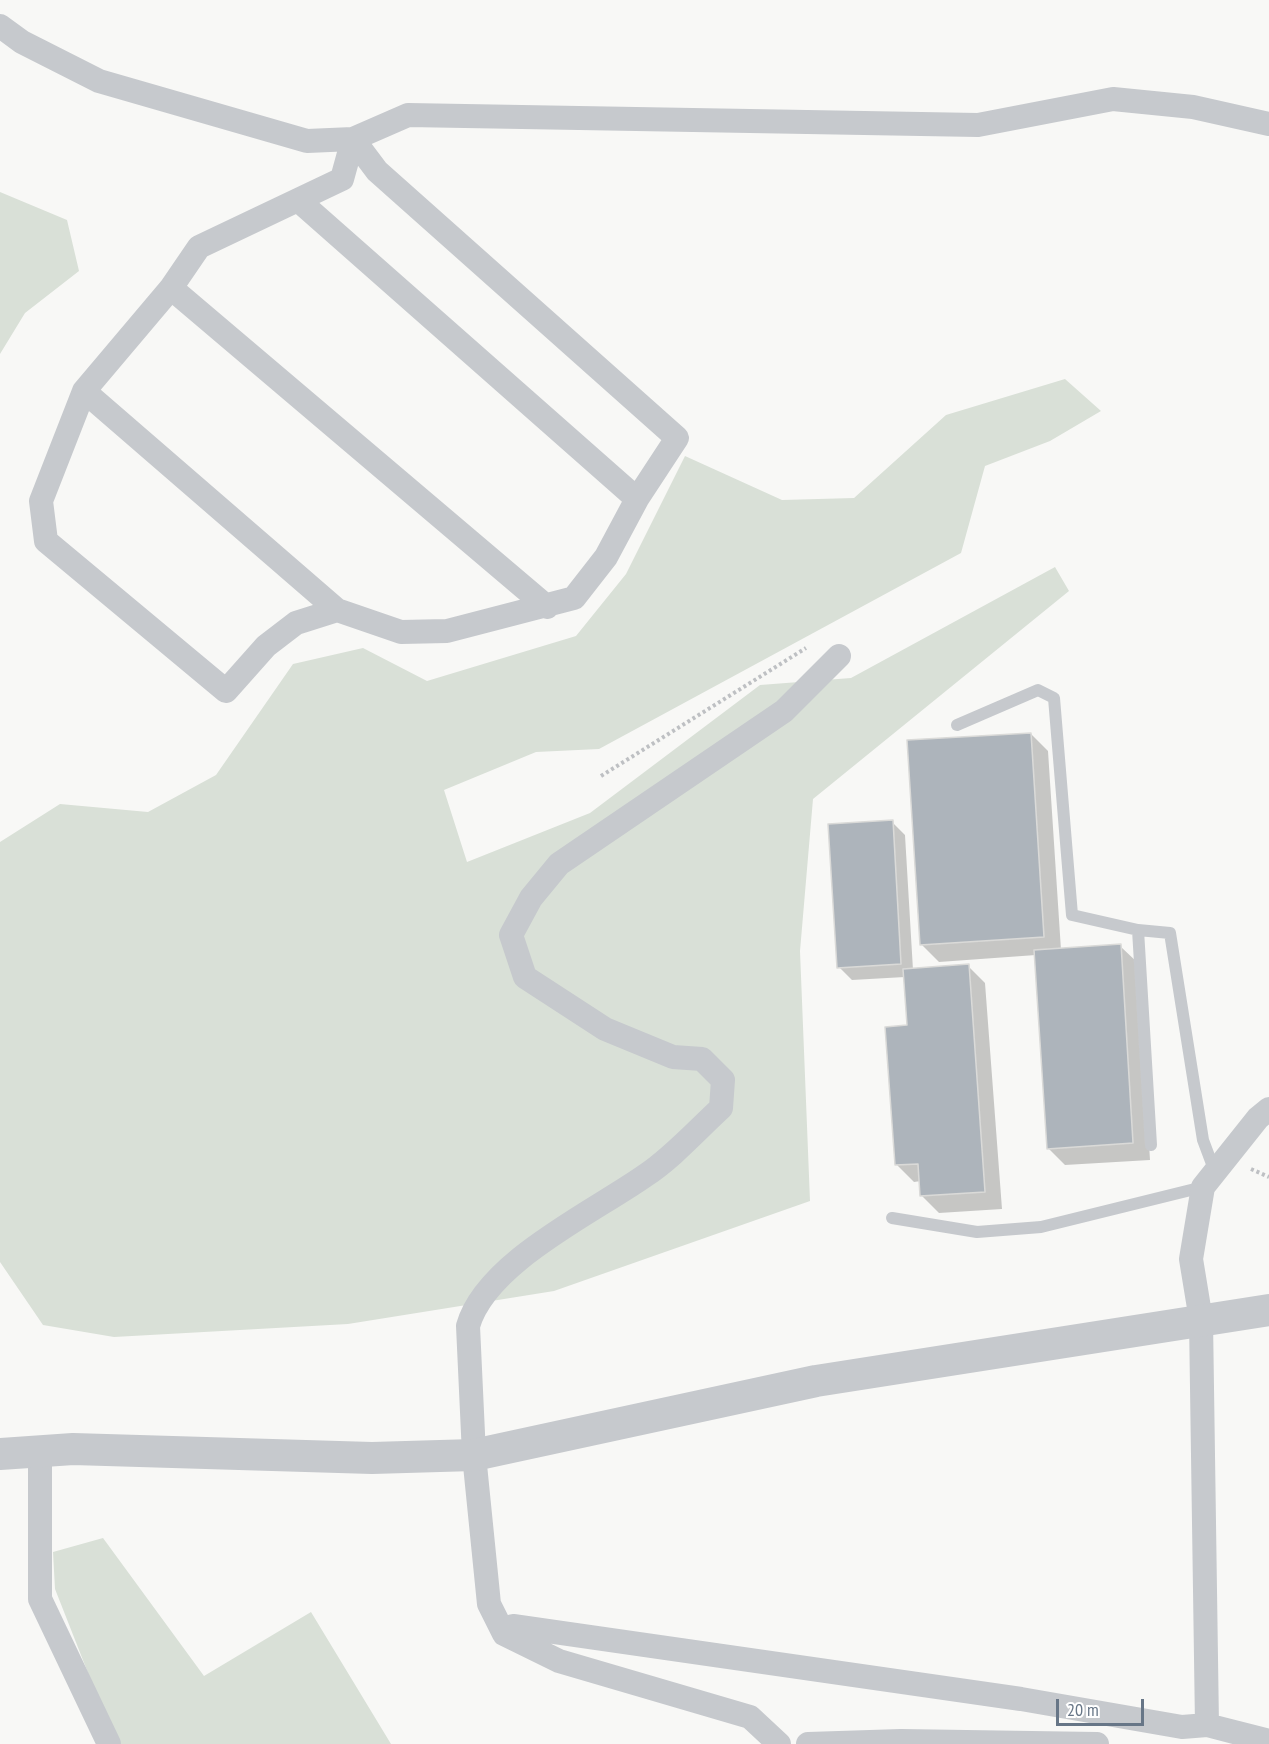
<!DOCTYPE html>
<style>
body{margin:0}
#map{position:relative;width:1269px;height:1744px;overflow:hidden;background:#f8f8f6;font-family:"PT Sans Narrow",sans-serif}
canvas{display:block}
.scale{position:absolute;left:1056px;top:1699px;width:88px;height:27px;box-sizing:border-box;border:3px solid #677687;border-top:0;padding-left:8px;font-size:18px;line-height:21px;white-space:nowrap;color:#677687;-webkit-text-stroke:4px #fff;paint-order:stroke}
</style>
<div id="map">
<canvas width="1269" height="1744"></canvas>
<div class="scale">20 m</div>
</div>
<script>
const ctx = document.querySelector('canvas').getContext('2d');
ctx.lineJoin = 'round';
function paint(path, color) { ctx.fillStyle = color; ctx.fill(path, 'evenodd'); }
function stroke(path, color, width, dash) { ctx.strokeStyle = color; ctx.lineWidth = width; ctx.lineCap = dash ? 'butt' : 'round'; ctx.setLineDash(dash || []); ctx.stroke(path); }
paint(new Path2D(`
 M 0,192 L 67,220 L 79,271 L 25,313 L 0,354 Z
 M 1065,379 L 1101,411 L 1050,441 L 985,466 L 961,553 L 599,749 L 536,752 L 444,790 L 467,862 L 590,813 L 760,685 L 851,678 L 1055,567 L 1069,591 L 813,799 L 800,951 L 810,1201 L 554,1291 L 348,1324 L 114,1337 L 43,1325 L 0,1262 L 0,842 L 60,804 L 148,812 L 216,775 L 293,664 L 363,648 L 427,681 L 576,636 L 626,574 L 685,456 L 782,500 L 854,498 L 946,415 Z
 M 103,1538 L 204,1676 L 311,1612 L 391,1744 L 116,1744 L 55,1589 L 53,1552 Z`), '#d9e0d7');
paint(new Path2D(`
 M 1031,734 L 1048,751 L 1061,950 L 1120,946 L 1138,963 L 1150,1160 L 1065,1165 L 1048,1148 L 1036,955 L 939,962 L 921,944 Z
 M 892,822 L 905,835 L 913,970 L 968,966 L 985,983 L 1002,1209 L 939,1213 L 922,1196 L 921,1181 L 914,1182 L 897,1165 L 909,1027 L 905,977 L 852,980 L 839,967 Z`), '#0003');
const building = new Path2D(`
 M 1031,733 L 1044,937 L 920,945 L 907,740 Z
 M 893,820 L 901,964 L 837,968 L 828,824 Z
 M 1121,944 L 1133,1143 L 1047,1149 L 1034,950 Z
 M 969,964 L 985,1192 L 920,1196 L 918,1164 L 895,1165 L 885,1027 L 907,1025 L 903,969 Z`);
paint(building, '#adb4bb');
stroke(building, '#dadad8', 1.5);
stroke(new Path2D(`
 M 601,776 L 806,648
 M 1251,1169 L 1269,1177`), '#bec0c3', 4, [3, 3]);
stroke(new Path2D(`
 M 957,725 L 1038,690 L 1054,698 L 1072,915 L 1138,930 L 1170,933 L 1203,1140 L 1215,1172
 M 1138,930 L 1151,1145
 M 892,1218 L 977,1232 L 1041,1227 L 1203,1187`), '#c6c9cd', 12);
stroke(new Path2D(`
 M 0,26 L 22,42 L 99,81 L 307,141 L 353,139 L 408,115 L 978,125 L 1113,99 L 1193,107 L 1269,124
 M 353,139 L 377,171 L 677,438 L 637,499 L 606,557 L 574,598 L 447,631 L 401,632 L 337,610 L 296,623 L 266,646 L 226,691 L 46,541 L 41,501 L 84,391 L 171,288 L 199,247 L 342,179 Z
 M 298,200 L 637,499
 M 171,288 L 547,607
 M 84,391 L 337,610
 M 1269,1109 L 1258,1118 L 1203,1187 L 1191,1259 L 1201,1320 L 1207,1725 L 1269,1741
 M 40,1451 L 40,1599 L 109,1744
 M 504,1634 L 513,1626 L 1021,1699 L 1182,1727 L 1207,1725
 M 779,1744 L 750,1717 L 559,1661 L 504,1634 L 489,1604 L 474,1455 L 468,1326 C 486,1262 594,1212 646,1175 C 672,1158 698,1129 721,1108 L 723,1080 L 702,1059 L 673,1057 L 605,1029 L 525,977 L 511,935 L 531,898 L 559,864 L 784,711 L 839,656
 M 808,1744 L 901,1741 L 1097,1744`), '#c6c9cd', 24);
stroke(new Path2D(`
 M 0,1454 L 73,1449 L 372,1458 L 474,1455 L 816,1381 L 1269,1310`), '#c6c9cd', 32);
</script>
